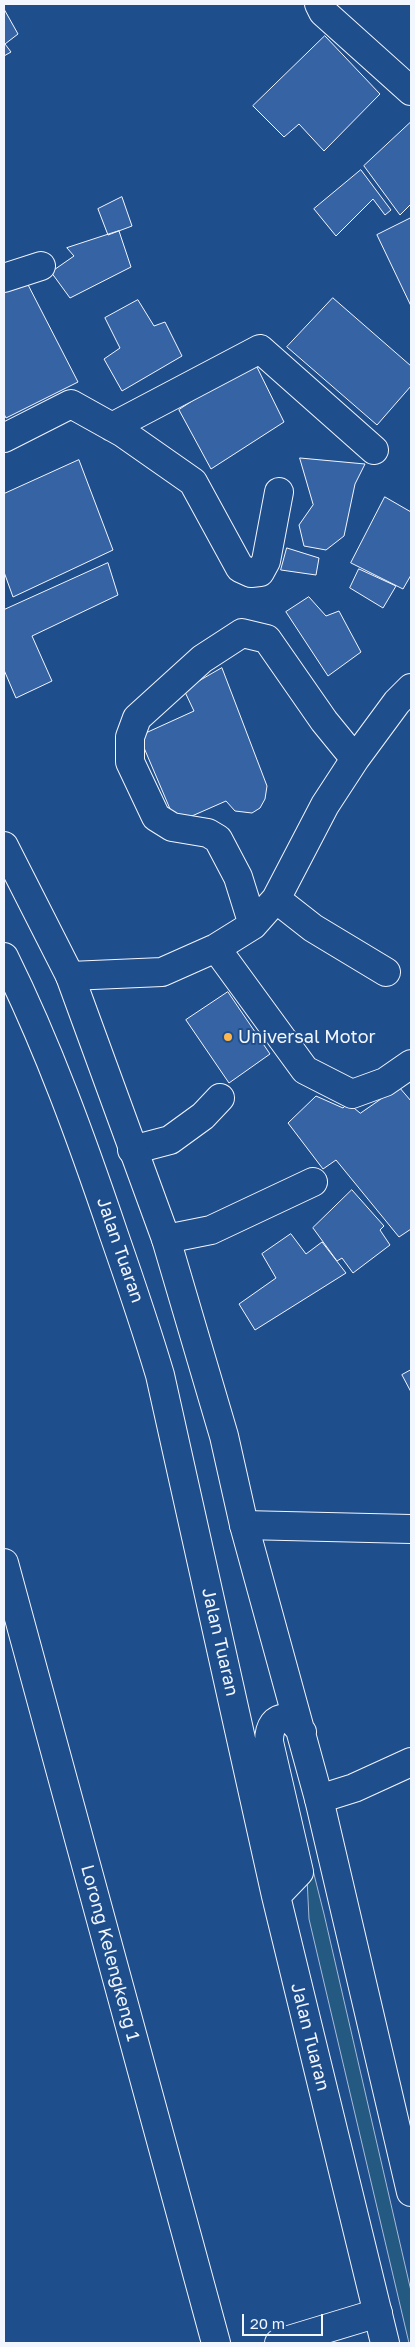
<!DOCTYPE html>
<style>
body{margin:0}
#map{position:relative;width:415px;height:2347px;overflow:hidden;background:#1f4e8c;font-family:"Golos Text",sans-serif}
canvas{display:block}
.frame{position:absolute;inset:0;border:5px solid #f2f6ff;pointer-events:none}
.scale{position:absolute;left:242px;top:2314px;width:81px;height:22px;box-sizing:border-box;border:2px solid #f2f6ff;border-top:0;padding-left:6px;font-size:15px;line-height:18px;white-space:nowrap;color:#f2f6ff;-webkit-text-stroke:4px #1f4e8c;paint-order:stroke}
</style>
<div id="map">
<canvas width="415" height="2347"></canvas>
<div class="frame"></div>
<div class="scale">20 m</div>
</div>
<script>
const ctx = document.querySelector('canvas').getContext('2d');
ctx.lineJoin = 'round';
function paint(path, color) { ctx.fillStyle = color; ctx.fill(path, 'evenodd'); }
function stroke(path, color, width, dash) { ctx.strokeStyle = color; ctx.lineWidth = width; ctx.lineCap = dash ? 'butt' : 'round'; ctx.setLineDash(dash || []); ctx.stroke(path); }
function label(font, color, halo, rows, align = 'center') {
  ctx.font = font + ' "Golos Text",sans-serif'; ctx.lineWidth = 4; ctx.setLineDash([]); ctx.textBaseline = 'middle'; ctx.strokeStyle = halo; ctx.fillStyle = color; for (const [text, x, y, turn = 0] of rows) {
    ctx.save(); ctx.translate(x, y); ctx.rotate((+turn || 0) * Math.PI / 180); ctx.textAlign = isNaN(turn) ? turn : align; if (halo) ctx.strokeText(text, 0, 0); ctx.fillText(text, 0, 0); ctx.restore();
  }
}
const green = new Path2D(`
 M 282,1747 L 324,1914 L 411,2291 L 411,2343 L 409,2343 L 309,1919 L 307,1878 Z`);
paint(green, '#245a82');
stroke(green, '#a8bbd7', 1);
const building = new Path2D(`
 M 4,9 L 18,34 L 5,44 L 11,52 L 4,56 Z
 M 325,36 L 380,94 L 324,151 L 299,124 L 284,137 L 253,106 Z
 M 411,122 L 411,204 L 400,215 L 364,166 Z
 M 361,170 L 391,210 L 385,215 L 373,199 L 336,236 L 314,209 Z
 M 122,197 L 132,226 L 108,235 L 98,209 Z
 M 411,218 L 411,306 L 377,235 Z
 M 119,231 L 131,267 L 70,298 L 51,272 L 74,256 L 67,248 Z
 M 23,275 L 78,382 L 6,418 L 4,414 L 4,284 Z
 M 333,298 L 411,366 L 411,386 L 377,425 L 287,347 Z
 M 138,300 L 154,326 L 165,322 L 182,356 L 122,391 L 104,359 L 120,348 L 105,318 Z
 M 254,361 L 284,422 L 211,469 L 179,410 Z
 M 300,458 L 365,464 L 355,484 L 344,536 L 326,550 L 304,546 L 299,525 L 313,505 Z
 M 79,460 L 113,550 L 13,597 L 4,572 L 4,494 Z
 M 385,497 L 411,512 L 411,575 L 403,589 L 351,563 Z
 M 287,548 L 319,558 L 316,575 L 281,570 Z
 M 108,563 L 118,595 L 32,636 L 52,681 L 16,698 L 4,670 L 4,610 Z
 M 359,569 L 396,586 L 383,608 L 350,588 Z
 M 309,597 L 326,616 L 339,611 L 361,652 L 328,676 L 286,612 Z
 M 222,668 L 267,786 L 265,799 L 260,808 L 252,813 L 235,811 L 226,801 L 176,823 L 139,736 L 194,711 L 184,690 Z
 M 228,992 L 270,1054 L 229,1083 L 186,1020 Z
 M 399,1087 L 411,1101 L 411,1229 L 399,1237 L 336,1160 L 323,1169 L 288,1123 L 316,1096 L 343,1108 L 348,1103 L 360,1113 Z
 M 352,1190 L 384,1226 L 380,1230 L 390,1245 L 353,1273 L 342,1258 L 337,1261 L 313,1228 Z
 M 291,1234 L 306,1254 L 322,1242 L 346,1273 L 255,1330 L 239,1304 L 276,1278 L 262,1254 Z
 M 411,1370 L 411,1392 L 402,1375 Z`);
paint(building, '#3563a3');
stroke(building, '#f2f6ff', 1);
const minor = new Path2D(`
 M 319,4 L 323,12 L 411,91
 M 4,278 L 41,266
 M 112,427 L 260,349 L 374,450
 M 4,438 L 71,404 L 123,433 L 193,482 L 240,568 L 251,573 L 260,572 L 266,561 L 279,492
 M 276,899 L 313,928 L 386,972
 M 253,925 L 238,877 L 218,839 L 208,833 L 172,827 L 156,817 L 130,762 L 130,737 L 137,718 L 202,659 L 242,633 L 267,639 L 324,721 L 355,759
 M 216,948 L 305,1070 L 352,1094 L 385,1082 L 411,1064
 M 70,976 L 162,972 L 216,948 L 253,925 L 276,899 L 325,805 L 355,759 L 397,702 L 411,688
 M 132,1150 L 170,1140 L 203,1116 L 220,1098
 M 166,1239 L 211,1230 L 313,1182
 M 244,1525 L 411,1529
 M 4,1563 L 216,2343
 M 319,1799 L 354,1788 L 411,1762
 M 279,2343 L 378,2313`);
const major = new Path2D(`
 M 4,846 L 70,976 L 166,1239 L 224,1436 L 244,1525 L 319,1799 L 411,2192
 M 4,957 C 48,1046 82,1140 114,1235 C 130,1281 146,1328 160,1375 L 276,1896 L 385,2343
 M 276,1896 L 299,1872 L 269,1742 C 269,1727 274,1717 290,1718 L 302,1732`);
stroke(minor, '#f2f6ff', 30);
stroke(major, '#f2f6ff', 30);
stroke(minor, '#1f4e8c', 28);
stroke(major, '#1f4e8c', 28);
for (const [x, y, r, color] of [
 [228,1037,5,"#ffb74d"]
]) { const dot = new Path2D(); dot.arc(x, y, r, 0, 2 * Math.PI); ctx.fillStyle = color; ctx.fill(dot); stroke(dot, '#1f4e8c', 2); }
label('18px', '#f2f6ff', '#1f4e8c', [
 ["Universal Motor",238,1037]
], 'left');
label('18px', '#f2f6ff', '#1f4e8c', [
 ["Jalan Tuaran",120,1250,71],
 ["Jalan Tuaran",220,1642,77],
 ["Lorong Kelengkeng 1",110,1953,75],
 ["Jalan Tuaran",310,2037,76]
]);
</script>
